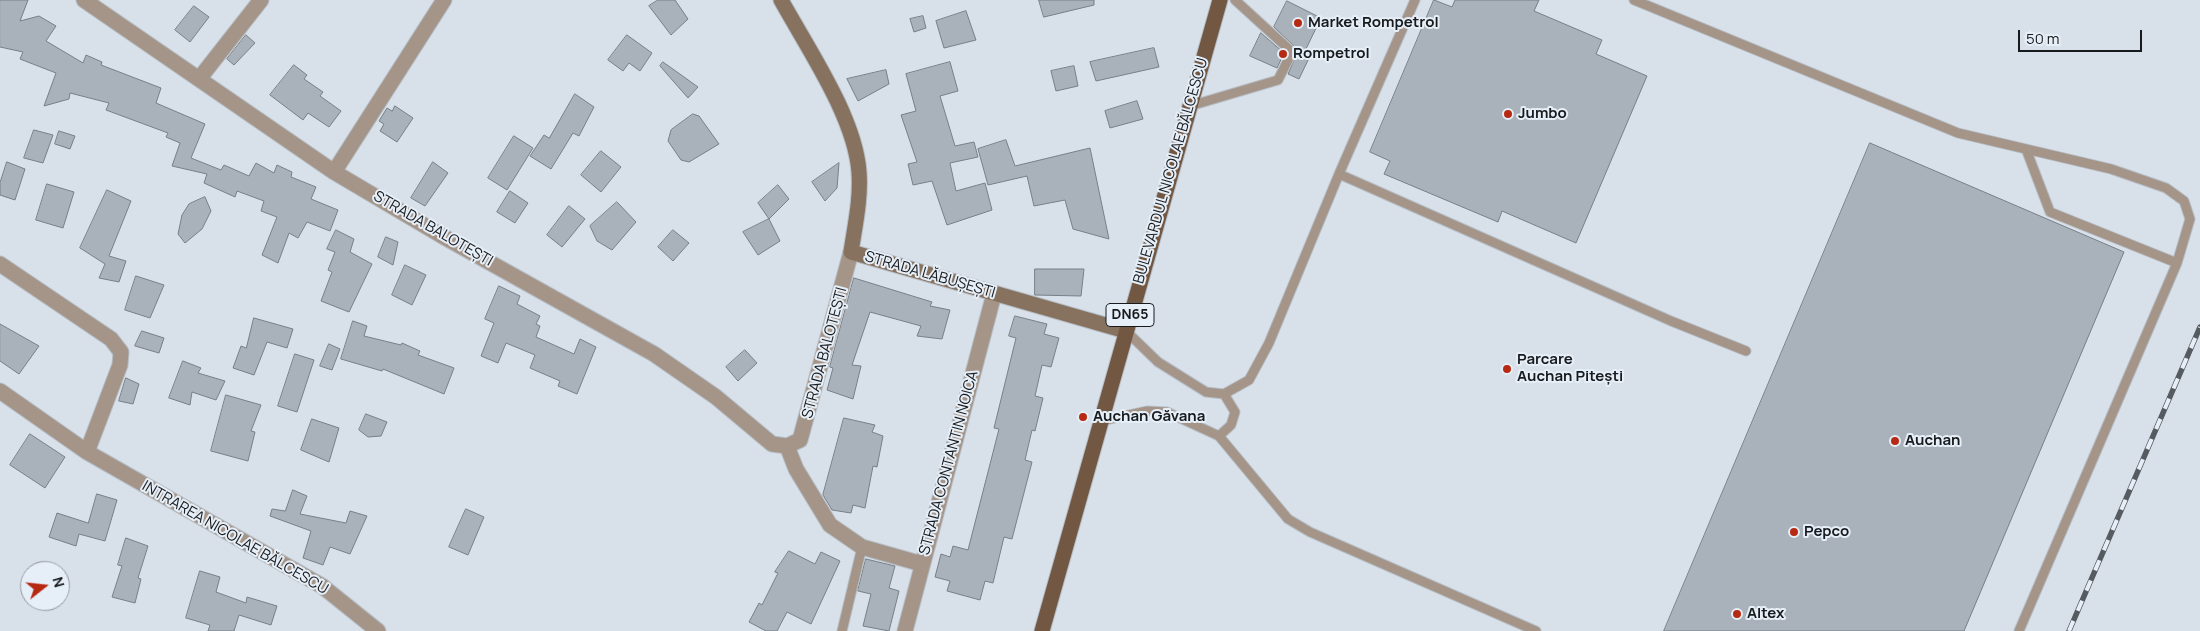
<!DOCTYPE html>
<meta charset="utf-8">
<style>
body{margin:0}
#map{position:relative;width:2200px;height:631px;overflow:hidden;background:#d8e1ea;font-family:Manrope,sans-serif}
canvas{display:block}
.north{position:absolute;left:20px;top:561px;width:50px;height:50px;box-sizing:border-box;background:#e6eef7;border:1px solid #949aa0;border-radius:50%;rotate:74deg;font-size:14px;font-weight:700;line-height:20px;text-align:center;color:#181b1e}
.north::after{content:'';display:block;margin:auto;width:18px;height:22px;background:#b62912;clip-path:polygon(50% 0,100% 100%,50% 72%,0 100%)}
.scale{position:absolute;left:2018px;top:30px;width:124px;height:22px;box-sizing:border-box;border:2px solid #181b1e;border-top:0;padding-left:6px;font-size:15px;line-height:18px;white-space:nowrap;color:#181b1e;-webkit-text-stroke:4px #e6eef7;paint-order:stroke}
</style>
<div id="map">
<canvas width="2200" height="631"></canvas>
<div class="north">N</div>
<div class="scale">50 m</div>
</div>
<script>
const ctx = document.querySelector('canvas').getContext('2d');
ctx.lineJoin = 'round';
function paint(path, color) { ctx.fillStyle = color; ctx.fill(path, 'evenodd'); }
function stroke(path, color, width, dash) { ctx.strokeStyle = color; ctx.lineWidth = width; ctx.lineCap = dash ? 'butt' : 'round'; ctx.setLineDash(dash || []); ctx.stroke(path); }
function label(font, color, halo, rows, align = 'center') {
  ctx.font = font + ' Manrope,sans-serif'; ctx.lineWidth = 4; ctx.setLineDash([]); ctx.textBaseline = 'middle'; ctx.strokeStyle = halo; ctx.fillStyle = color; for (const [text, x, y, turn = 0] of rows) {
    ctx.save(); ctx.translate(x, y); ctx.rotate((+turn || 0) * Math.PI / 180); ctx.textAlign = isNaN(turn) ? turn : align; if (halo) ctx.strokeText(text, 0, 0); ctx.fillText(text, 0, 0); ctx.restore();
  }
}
const building = new Path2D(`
 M 0,0 L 28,0 L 20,21 L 39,16 L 56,26 L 46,41 L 83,63 L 86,55 L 102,62 L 101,65 L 161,88 L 156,103 L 205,124 L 191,158 L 221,170 L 224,165 L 249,176 L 256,163 L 274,173 L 277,165 L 292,172 L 291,177 L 316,187 L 311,199 L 338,210 L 330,231 L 307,222 L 298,238 L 289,233 L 278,263 L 262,255 L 277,217 L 261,211 L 264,201 L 237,191 L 235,197 L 204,183 L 207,174 L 172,166 L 180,143 L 166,137 L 168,133 L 106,110 L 109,103 L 70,93 L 69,99 L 44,106 L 56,73 L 20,59 L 23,52 L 0,47 Z
 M 658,0 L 675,0 L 688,19 L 671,35 L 649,6 Z
 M 1039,0 L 1094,0 L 1094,5 L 1044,17 Z
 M 1434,0 L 1452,7 L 1455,0 L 1539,0 L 1534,11 L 1602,40 L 1596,54 L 1647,76 L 1576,243 L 1502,211 L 1498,222 L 1384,174 L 1390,161 L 1370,152 Z
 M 1287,1 L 1321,18 L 1304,53 L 1310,56 L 1299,79 L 1288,74 L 1298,50 L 1274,27 Z
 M 194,6 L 209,17 L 190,42 L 175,30 Z
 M 966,11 L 976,40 L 944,48 L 936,21 Z
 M 923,16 L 926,28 L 914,32 L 910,19 Z
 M 1261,33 L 1284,53 L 1277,68 L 1250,56 Z
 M 246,35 L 255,43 L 234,65 L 227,59 Z
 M 627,35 L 652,53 L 640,71 L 629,63 L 623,71 L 608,60 Z
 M 1154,48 L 1159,67 L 1096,81 L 1090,62 Z
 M 663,62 L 698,87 L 688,98 L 660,66 Z
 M 950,62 L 958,91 L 940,96 L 955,146 L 974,142 L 978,157 L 950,163 L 956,191 L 985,183 L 992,210 L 947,225 L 932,181 L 913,185 L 908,164 L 917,162 L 901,115 L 916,111 L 906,74 Z
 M 294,65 L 307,75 L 304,79 L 323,92 L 320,96 L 341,111 L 329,127 L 308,113 L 303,120 L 270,95 Z
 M 1074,66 L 1078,86 L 1056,91 L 1051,71 Z
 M 886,70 L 889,84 L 858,101 L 847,79 Z
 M 575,94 L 594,107 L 579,136 L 573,133 L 551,169 L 530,156 L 544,135 L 549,138 Z
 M 1137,101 L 1143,119 L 1110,128 L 1105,111 Z
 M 395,106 L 413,118 L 397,142 L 380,131 L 384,124 L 379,121 L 387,108 L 392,111 Z
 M 693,114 L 699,116 L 719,144 L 689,162 L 681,160 L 668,141 L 671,130 Z
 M 34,130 L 53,135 L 43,163 L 24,158 Z
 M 59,131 L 75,136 L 70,149 L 55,144 Z
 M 514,136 L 533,148 L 507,190 L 488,178 Z
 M 1006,140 L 1015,166 L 1090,148 L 1109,239 L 1073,229 L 1065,200 L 1034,206 L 1027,176 L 988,185 L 978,149 Z
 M 1870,143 L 2124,252 L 1964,631 L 1664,631 Z
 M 601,151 L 621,167 L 601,192 L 581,175 Z
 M 7,162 L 25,169 L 15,200 L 0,195 L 0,183 Z
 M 433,162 L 448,173 L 425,206 L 411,198 Z
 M 839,163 L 837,188 L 825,201 L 812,182 Z
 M 47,184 L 74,192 L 63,228 L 36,220 Z
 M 778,185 L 789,199 L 769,219 L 758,203 Z
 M 107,190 L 131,201 L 109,256 L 126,261 L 119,282 L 99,278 L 105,264 L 80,248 Z
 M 510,191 L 528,203 L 515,223 L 497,212 Z
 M 205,197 L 211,211 L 202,229 L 185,243 L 178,234 L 182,215 L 189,204 Z
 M 617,202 L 636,222 L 612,250 L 597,241 L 590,226 Z
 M 569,206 L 585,219 L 562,247 L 547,235 Z
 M 769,219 L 780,241 L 758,255 L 743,232 Z
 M 336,230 L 354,239 L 350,252 L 372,264 L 349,312 L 321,301 L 332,272 L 328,270 L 335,252 L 327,249 Z
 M 673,230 L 689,243 L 673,261 L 658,247 Z
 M 386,237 L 398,242 L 393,265 L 378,257 Z
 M 405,265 L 426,275 L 412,305 L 392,295 Z
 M 1035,269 L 1084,269 L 1081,296 L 1035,295 Z
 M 136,276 L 164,285 L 150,318 L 125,310 Z
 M 854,278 L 932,302 L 930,306 L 950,310 L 942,339 L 917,336 L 921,326 L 870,312 L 852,365 L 861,366 L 853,399 L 827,390 L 833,368 L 830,367 Z
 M 499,286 L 520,296 L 517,304 L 540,316 L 536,324 L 540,326 L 536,337 L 574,354 L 580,339 L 596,347 L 577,394 L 558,386 L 560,381 L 530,368 L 535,355 L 506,343 L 498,363 L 481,356 L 494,323 L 485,319 Z
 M 1015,316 L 1047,324 L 1044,334 L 1059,338 L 1051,367 L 1042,365 L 1035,396 L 1043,398 L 1035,431 L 1032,430 L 1025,460 L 1032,462 L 1012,539 L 1004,537 L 993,583 L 985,581 L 980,600 L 947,591 L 950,581 L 935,577 L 941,554 L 950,557 L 953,546 L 968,550 L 999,429 L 994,428 L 1016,338 L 1009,336 Z
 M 254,318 L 293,329 L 287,348 L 267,342 L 254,375 L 233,368 L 241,346 L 246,348 Z
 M 353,321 L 367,326 L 364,336 L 401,345 L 402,343 L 420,351 L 418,355 L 454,368 L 444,394 L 383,369 L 382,371 L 341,359 Z
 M 0,324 L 39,346 L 19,374 L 0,361 Z
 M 142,331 L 164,338 L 159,353 L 135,346 Z
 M 329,344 L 340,349 L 332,370 L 320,366 Z
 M 745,350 L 757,363 L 738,381 L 726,367 Z
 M 295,354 L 314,360 L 297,412 L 278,406 Z
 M 183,361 L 201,368 L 198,373 L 225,381 L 216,400 L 192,392 L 190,405 L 169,398 Z
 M 126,378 L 139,384 L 133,404 L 119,401 Z
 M 226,395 L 261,405 L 251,431 L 255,432 L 248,461 L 211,451 Z
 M 366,414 L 387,422 L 381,436 L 368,437 L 359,430 Z
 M 844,418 L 875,425 L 872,432 L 883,436 L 877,467 L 873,466 L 865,508 L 853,505 L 851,513 L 832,510 L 823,495 Z
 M 312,419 L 339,428 L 329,462 L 301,450 Z
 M 30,434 L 65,457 L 45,488 L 10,465 Z
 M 293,490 L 307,496 L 300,514 L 346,523 L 350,511 L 367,516 L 350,554 L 330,547 L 323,565 L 303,558 L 311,531 L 270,516 L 272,509 L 285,511 Z
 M 97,494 L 117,500 L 105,541 L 79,534 L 76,546 L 49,537 L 57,513 L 88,523 Z
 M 466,509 L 484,517 L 468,555 L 449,547 Z
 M 126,538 L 148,546 L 138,578 L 141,579 L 135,603 L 112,597 L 122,566 L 118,565 Z
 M 789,551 L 815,564 L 821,552 L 840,561 L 811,624 L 787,612 L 777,631 L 766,631 L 749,622 L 759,603 L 762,605 L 778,573 L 775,572 Z
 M 866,559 L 895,566 L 889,588 L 899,591 L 889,631 L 863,626 L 871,594 L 858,591 Z
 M 200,571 L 220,577 L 216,592 L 246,603 L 247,597 L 277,606 L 271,625 L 239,615 L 234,631 L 208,631 L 210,625 L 186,618 Z`);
paint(building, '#a9b1ba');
stroke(building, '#777f87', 1);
const lane = new Path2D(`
 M 1634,0 L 1958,133 L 2111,169 L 2166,188 L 2184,201 L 2190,219 L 2177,263 L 2019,631
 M 1190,106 L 1278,80 L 1292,52 L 1235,0
 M 2026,149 L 2050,212 L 2177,263
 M 1339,174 L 1415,0
 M 1126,331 L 1158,362 L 1206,392 L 1224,394 L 1249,380 L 1269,343 L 1339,174 L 1671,321 L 1746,351
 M 1101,421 L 1147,411 L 1167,412 L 1219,436 L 1288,519 L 1310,532 L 1536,631
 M 1219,436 L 1231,425 L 1235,412 L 1224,394
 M 842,631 L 862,547`);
const street = new Path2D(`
 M 84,0 L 334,172 L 444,237 L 654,354 L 716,397 L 772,444 L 787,446 L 800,440 L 851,252
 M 199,79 L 261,0
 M 334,172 L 444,0
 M 0,264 L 111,339 L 121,352 L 120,365 L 87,452
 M 0,391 L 87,452 L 322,586 L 378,631
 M 787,446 L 796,469 L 830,525 L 862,547 L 922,564
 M 905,631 L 994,294`);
const secondary = new Path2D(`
 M 781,0 C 808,49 855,117 859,172 C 861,199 855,225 851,252 L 1126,331`);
const primary = new Path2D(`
 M 1042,631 L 1220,0`);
stroke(lane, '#b5bdc5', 11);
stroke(street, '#b5bdc5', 17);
stroke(secondary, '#b5bdc5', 17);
stroke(primary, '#b5bdc5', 17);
stroke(lane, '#a59589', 9);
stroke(street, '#a59589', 15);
stroke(secondary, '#87715f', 15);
stroke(primary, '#725742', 15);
const rail = new Path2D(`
 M 2069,631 L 2200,327`);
stroke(rail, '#565b60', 5.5);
stroke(rail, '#e6eef7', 4, [11]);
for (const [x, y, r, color] of [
 [1298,23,5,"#b62912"],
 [1283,54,5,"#b62912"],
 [1508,114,5,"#b62912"],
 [1507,369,5,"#b62912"],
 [1083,417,5,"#b62912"],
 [1895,441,5,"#b62912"],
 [1794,532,5,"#b62912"],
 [1737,614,5,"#b62912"]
]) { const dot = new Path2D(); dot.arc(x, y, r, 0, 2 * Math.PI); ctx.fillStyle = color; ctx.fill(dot); stroke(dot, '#e6eef7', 2); }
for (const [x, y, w] of [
 [1130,315,48]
]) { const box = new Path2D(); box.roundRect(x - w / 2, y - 11.5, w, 23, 4); ctx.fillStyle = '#e6eef7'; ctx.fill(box); stroke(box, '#181b1e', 1); }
label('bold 14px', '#181b1e', null, [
 ["DN65",1130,315]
]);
label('bold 15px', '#181b1e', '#e6eef7', [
 ["Market Rompetrol",1308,23],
 ["Rompetrol",1293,54],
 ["Jumbo",1518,114],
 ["Parcare",1517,360],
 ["Auchan Pitești",1517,377],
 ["Auchan Găvana",1093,417],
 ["Auchan",1905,441],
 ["Pepco",1804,532],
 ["Altex",1747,614]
], 'left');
label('15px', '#181b1e', '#e6eef7', [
 ["BULEVARDUL NICOLAE BĂLCESCU",1171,171,-74],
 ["STRADA BALOTEȘTI",433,229,30],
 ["STRADA LĂBUȘEȘTI",930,275,16],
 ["STRADA BALOTEȘTI",825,353,-75],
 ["STRADA CONTANTIN NOICA",949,463,-75],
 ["INTRAREA NICOLAE BĂLCESCU",235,538,30]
]);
</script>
